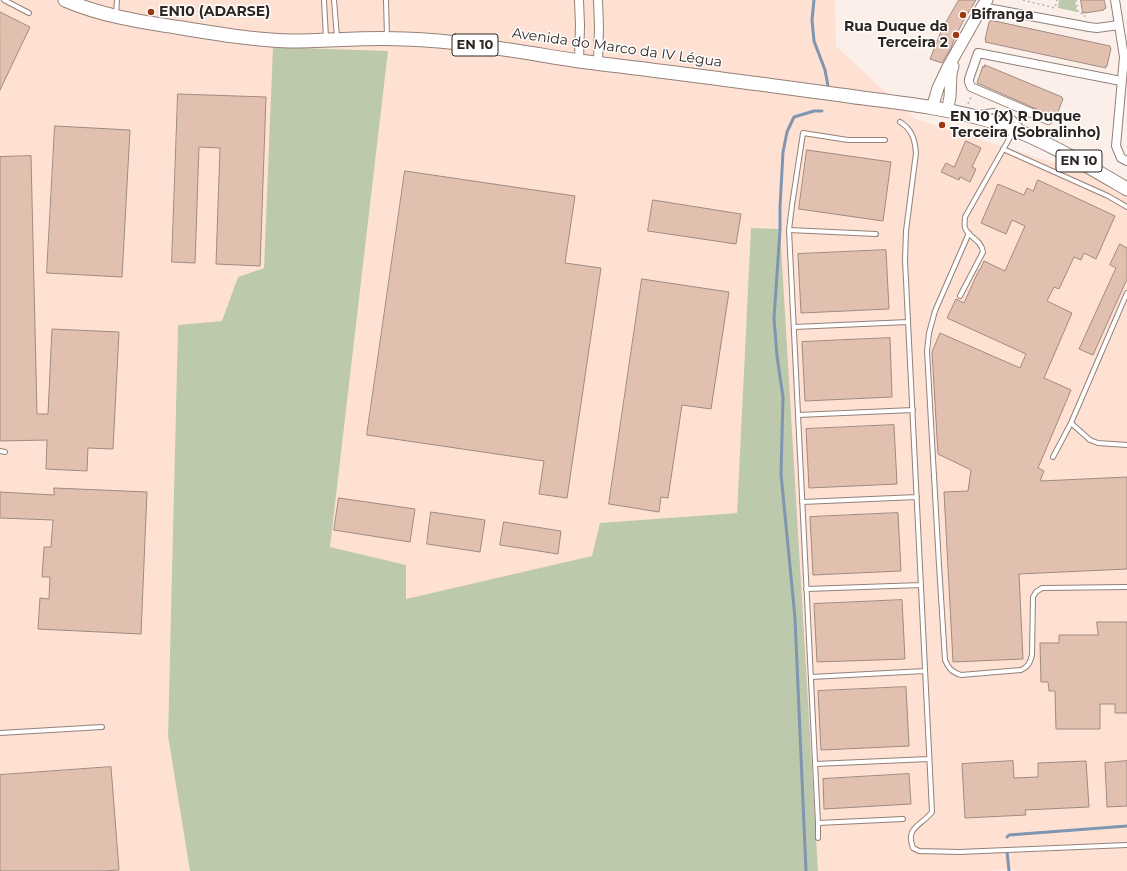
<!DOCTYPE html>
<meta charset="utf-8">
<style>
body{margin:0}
canvas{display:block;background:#fcefe9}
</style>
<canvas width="1127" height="871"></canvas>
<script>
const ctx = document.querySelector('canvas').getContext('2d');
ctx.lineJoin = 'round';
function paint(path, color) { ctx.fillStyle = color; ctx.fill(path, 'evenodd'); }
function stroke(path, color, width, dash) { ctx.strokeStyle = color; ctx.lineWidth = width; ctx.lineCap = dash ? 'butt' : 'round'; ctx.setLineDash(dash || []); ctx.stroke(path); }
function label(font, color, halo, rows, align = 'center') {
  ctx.font = font + ' Montserrat,sans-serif'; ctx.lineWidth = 3; ctx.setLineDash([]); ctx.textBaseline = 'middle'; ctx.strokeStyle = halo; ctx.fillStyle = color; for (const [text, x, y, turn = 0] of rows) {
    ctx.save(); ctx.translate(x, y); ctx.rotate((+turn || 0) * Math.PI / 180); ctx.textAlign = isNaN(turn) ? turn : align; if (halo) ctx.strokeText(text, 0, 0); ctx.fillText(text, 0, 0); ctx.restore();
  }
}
paint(new Path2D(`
 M 0,0 L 835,0 L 836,46 L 913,118 L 1127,186 L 1127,871 L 1015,871 L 1015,869 L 988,871 L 818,871 L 816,838 L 751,229 L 737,513 L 600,523 L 593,556 L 406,600 L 406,565 L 330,547 L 388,51 L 274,47 L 264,268 L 238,277 L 222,321 L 178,325 L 168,736 L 190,871 L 0,871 Z`), '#ffe1d4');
paint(new Path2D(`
 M 1059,0 L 1075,0 L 1077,12 L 1058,8 Z
 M 273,47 L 388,51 L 330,547 L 406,565 L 406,599 L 592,556 L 600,523 L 737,513 L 751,228 L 780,229 L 818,871 L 190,871 L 168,736 L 178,325 L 222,321 L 238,277 L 264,268 Z`), '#bcc9ac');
stroke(new Path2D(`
 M 814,0 L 812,20 L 814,41 L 825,70 L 828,86
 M 1007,837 L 1009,835 L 1127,826
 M 1007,851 L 1009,871
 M 806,871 L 795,618 L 781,474 L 783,397 L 777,356 L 774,318 L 780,230 L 780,207 L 783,152 L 787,132 L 794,117 L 814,111 L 822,111`), '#8095af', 3);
const building = new Path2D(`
 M 959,0 L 976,0 L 964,20 L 956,35 L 951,48 L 942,63 L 930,59 L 942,29 Z
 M 1081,0 L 1104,0 L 1106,8 L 1104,9 L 1104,10 L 1085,13 L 1085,12 L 1083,13 Z
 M 0,12 L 30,27 L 0,90 Z
 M 990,20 L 1110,46 L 1110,47 L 1111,48 L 1107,66 L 1106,65 L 1106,68 L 985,42 L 986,40 L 985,40 L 989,22 L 990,22 Z
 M 985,65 L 1062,97 L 1062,98 L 1063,99 L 1056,117 L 1054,116 L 1054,118 L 1053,117 L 1050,115 L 977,83 L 983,66 L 984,67 Z
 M 178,94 L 266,97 L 260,266 L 216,264 L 220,148 L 199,147 L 195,263 L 172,262 Z
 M 55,126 L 130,130 L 122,277 L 47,273 Z
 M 966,141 L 981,148 L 972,167 L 976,169 L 970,182 L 960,177 L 959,180 L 941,172 L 946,163 L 954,167 Z
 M 807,150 L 891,162 L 883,221 L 799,209 Z
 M 31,156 L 37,414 L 48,414 L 52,329 L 119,332 L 113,449 L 88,448 L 87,471 L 46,469 L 47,440 L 0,441 L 0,157 Z
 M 405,171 L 575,196 L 565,263 L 601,268 L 567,498 L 539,494 L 544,461 L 367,435 Z
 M 1038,180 L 1115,216 L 1096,259 L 1084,253 L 1081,260 L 1074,257 L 1059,289 L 1054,287 L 1047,301 L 1072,313 L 1044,378 L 1071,390 L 1038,468 L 1044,471 L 1040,481 L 1127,477 L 1127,569 L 1019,574 L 1023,659 L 953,662 L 944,492 L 968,491 L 971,470 L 938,454 L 932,352 L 940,333 L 1020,368 L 1026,354 L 947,318 L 956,299 L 964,303 L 979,270 L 980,270 L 984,261 L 1005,271 L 1025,226 L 1012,220 L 1006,234 L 981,223 L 998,184 L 1024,195 L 1027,188 L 1033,191 Z
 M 653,200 L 741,214 L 736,244 L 648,231 Z
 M 1120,244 L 1127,248 L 1127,279 L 1093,355 L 1079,349 L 1116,268 L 1110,265 Z
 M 886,250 L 889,309 L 801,313 L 798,254 Z
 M 642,279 L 729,292 L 711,409 L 682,405 L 668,498 L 661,497 L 659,512 L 609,504 Z
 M 890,338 L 892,397 L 805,401 L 802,342 Z
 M 894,425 L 897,484 L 809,488 L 806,429 Z
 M 54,488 L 147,492 L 141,634 L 38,629 L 40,598 L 49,599 L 50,577 L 42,577 L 44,547 L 51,547 L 53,520 L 0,518 L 0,492 L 54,495 Z
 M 339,498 L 415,509 L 410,542 L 334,530 Z
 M 431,512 L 485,520 L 480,552 L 427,544 Z
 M 898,513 L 901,571 L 813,575 L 810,517 Z
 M 504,522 L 561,531 L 558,554 L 500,545 Z
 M 902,600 L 905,659 L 817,662 L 814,604 Z
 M 1097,622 L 1127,622 L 1127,713 L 1115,713 L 1115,704 L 1100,704 L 1100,729 L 1056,729 L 1055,691 L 1049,691 L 1048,682 L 1041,682 L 1040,643 L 1059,643 L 1059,635 L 1098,635 Z
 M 906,687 L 909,746 L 821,750 L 818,691 Z
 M 1013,761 L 1014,778 L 1038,777 L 1038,763 L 1086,761 L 1089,807 L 1025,810 L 1026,815 L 965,818 L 962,764 Z
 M 1127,761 L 1127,806 L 1107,807 L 1105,763 Z
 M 111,767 L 119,870 L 103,871 L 0,871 L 0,775 Z
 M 909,774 L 911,804 L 824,809 L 823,779 Z`);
paint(building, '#e2c0b0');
stroke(building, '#9f8b82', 1);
const lane = new Path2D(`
 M 4,0 L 29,13
 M 324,0 L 326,38
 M 334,0 L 337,37
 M 386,0 L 387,38
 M 116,14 L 117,0
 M 980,113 L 994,111 L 1013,118 L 1021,127
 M 900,122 C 912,129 915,140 916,153 L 906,231 L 905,260 L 932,812 C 921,826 905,827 913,848 L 919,851 L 959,852 L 1127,845
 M 885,140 L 848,140 L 803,133 L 792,205 L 789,230 L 818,823 L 903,819
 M 1003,149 L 1108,196 L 1127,207
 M 789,230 L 876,234
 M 969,233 L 935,311 L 929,333 L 927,351 L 939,565 L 945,660 C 949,669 952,672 961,675 L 1021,670 C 1028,667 1030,663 1032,655 L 1033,597 L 1036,592 L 1042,588 L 1127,587
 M 960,296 L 983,252 C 981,239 969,238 965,228 C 964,225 965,220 965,217 L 1013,132
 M 794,327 L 908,322
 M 798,415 L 913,410
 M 1071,423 L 1090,440 L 1098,443 L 1127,445
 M 0,451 L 5,452
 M 1053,457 L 1071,423 L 1127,293
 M 802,502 L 917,497
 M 806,589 L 921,585
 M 811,677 L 925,671
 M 0,733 L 102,727
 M 815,764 L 929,759
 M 818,823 L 818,838`);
const street = new Path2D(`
 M 1115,0 L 1124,57 L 1116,146 L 1121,158 L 1127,161
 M 982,7 L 1089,27 L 1097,28 L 1119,25
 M 579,61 L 580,25 L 579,0
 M 598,63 L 599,26 L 598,0
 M 1048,120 L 971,87 L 969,82 L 969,79 L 978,53 L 1121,81`);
const secondary = new Path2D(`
 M 932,108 L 938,88 L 947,69 L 982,7 L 987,0
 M 947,111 L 950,97 L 951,74 L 953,66`);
const primary = new Path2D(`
 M 65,0 C 102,16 142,22 182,28 C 218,34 254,40 290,41 C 328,41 367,37 405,39 C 464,41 521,52 579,61 C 600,64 622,66 644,69 C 714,78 785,87 855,97 C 903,103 955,109 1000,124 C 1045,140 1086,165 1127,189`);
stroke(lane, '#958178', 6);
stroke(street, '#958178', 10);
stroke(secondary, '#958178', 13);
stroke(primary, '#958178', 15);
stroke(new Path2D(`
 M 1023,0 L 1055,8 L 1057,0
 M 1076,0 L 1078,12 L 1085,15 L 1084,18
 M 968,104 L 971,97`), '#b9aea9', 1.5, [2, 3]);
stroke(lane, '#fff', 4);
stroke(street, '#fff', 8);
stroke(secondary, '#fff', 11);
stroke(primary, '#fff', 13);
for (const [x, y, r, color] of [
 [151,12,4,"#9e3811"],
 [963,15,4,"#9e3811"],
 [956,35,4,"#9e3811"],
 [942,125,4,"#9e3811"]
]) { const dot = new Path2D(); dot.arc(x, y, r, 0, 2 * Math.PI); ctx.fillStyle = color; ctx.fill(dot); stroke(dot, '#fff', 1.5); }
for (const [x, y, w] of [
 [475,45,46],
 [1079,161,46]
]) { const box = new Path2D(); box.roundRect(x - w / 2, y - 11, w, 22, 3); ctx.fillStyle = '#fff'; ctx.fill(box); stroke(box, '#2e2622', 1); }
label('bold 13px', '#2e2622', null, [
 ["EN 10",475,45],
 ["EN 10",1079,161]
]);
label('bold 14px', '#2e2622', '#fff', [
 ["EN10 (ADARSE)",159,12],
 ["Bifranga",971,15],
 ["Rua Duque da",948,27,"right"],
 ["Terceira 2",948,43,"right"],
 ["EN 10 (X) R Duque",950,117],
 ["Terceira (Sobralinho)",950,133]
], 'left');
label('14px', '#2e2622', '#fff', [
 ["Avenida do Marco da IV Légua",617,48,8]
]);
</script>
